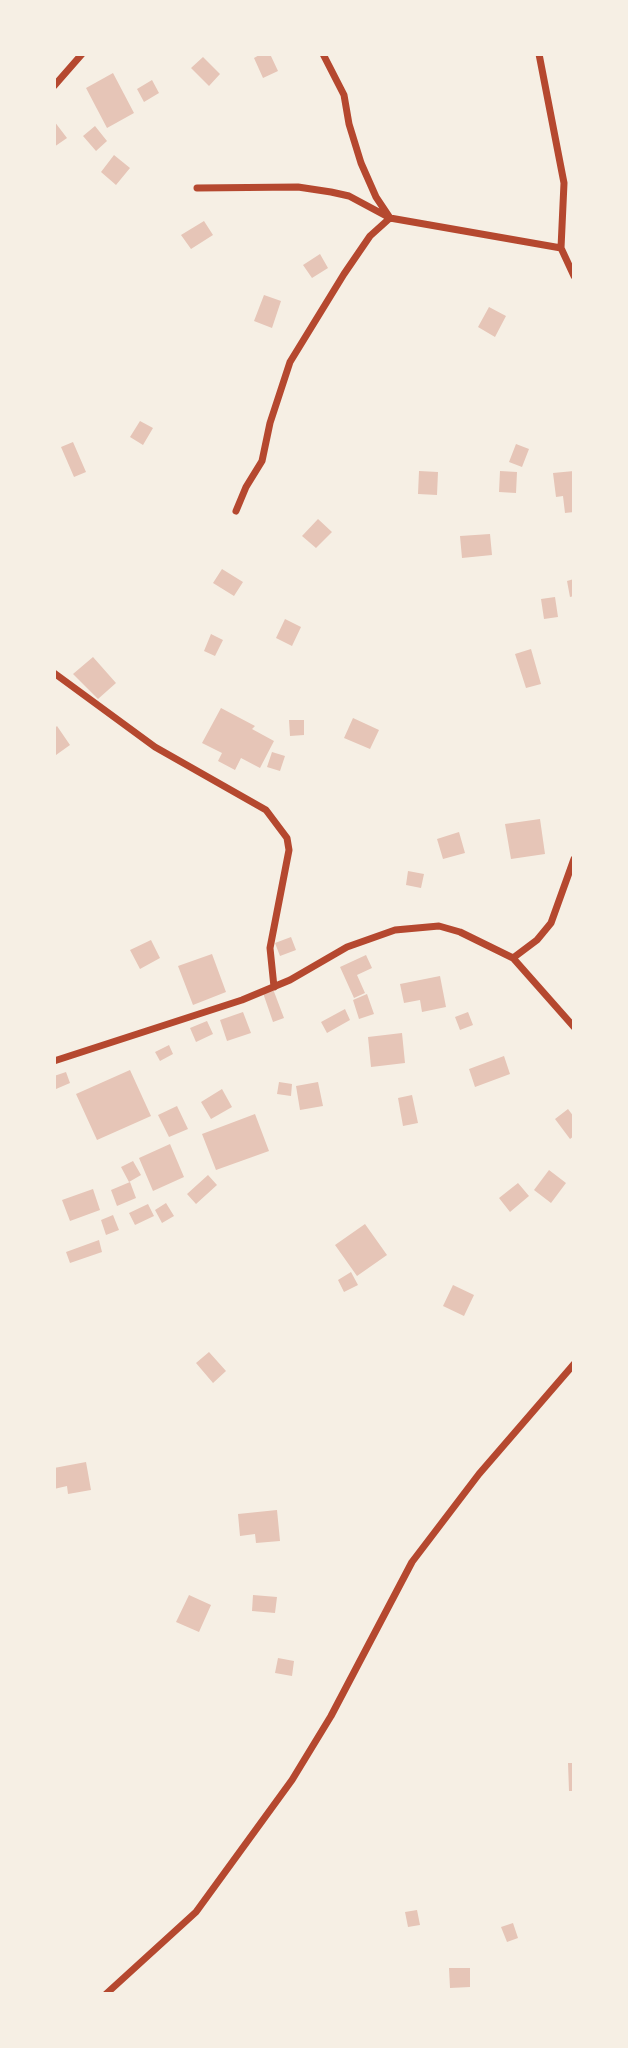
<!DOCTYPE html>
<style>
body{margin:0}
#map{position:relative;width:628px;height:2048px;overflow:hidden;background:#f6efe4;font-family:Literata,serif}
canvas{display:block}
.frame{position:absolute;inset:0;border:56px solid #f6efe4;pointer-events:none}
</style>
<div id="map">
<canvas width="628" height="2048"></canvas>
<div class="frame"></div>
</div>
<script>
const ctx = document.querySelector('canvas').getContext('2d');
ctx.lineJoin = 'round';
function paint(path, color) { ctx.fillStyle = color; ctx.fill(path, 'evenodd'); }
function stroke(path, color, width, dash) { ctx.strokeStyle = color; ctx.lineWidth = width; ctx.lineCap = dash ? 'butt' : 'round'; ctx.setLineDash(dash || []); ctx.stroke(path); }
paint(new Path2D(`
 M 261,54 L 270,54 L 278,71 L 263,78 L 254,58 Z
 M 203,57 L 220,74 L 209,86 L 191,68 Z
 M 113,73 L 134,113 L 107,128 L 86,88 Z
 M 152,80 L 159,93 L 144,102 L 137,89 Z
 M 54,121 L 67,138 L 54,147 Z
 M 95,126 L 107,141 L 96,151 L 83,136 Z
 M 114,155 L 130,168 L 116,185 L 101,172 Z
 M 204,221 L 213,235 L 191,249 L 181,235 Z
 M 320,254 L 328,268 L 312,278 L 303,265 Z
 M 264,295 L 281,301 L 272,328 L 254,321 Z
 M 489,307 L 506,316 L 495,337 L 478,327 Z
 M 140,421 L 153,428 L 143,445 L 130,437 Z
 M 73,442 L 86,472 L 74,477 L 61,447 Z
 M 516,444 L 529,449 L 522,467 L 509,462 Z
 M 419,471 L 438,472 L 437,495 L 418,494 Z
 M 500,471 L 517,472 L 516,493 L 499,492 Z
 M 574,471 L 574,512 L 565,513 L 563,496 L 556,497 L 553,473 Z
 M 318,519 L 332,532 L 316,548 L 302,536 Z
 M 490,534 L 492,555 L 462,558 L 460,536 Z
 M 222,569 L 243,582 L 234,596 L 213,583 Z
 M 574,579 L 574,596 L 570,597 L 567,581 Z
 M 555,597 L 558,617 L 544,619 L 541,599 Z
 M 285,619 L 301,627 L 292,646 L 276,638 Z
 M 211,634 L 223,640 L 215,656 L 204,651 Z
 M 531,649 L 541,684 L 526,688 L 515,654 Z
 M 93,657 L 116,683 L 98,699 L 73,674 Z
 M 221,708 L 255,726 L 252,729 L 274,741 L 260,768 L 241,758 L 235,770 L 218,761 L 222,753 L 202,743 Z
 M 353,718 L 379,730 L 370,749 L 344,738 Z
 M 289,720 L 304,720 L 304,735 L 290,736 Z
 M 57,726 L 70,745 L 56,755 L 54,729 Z
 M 272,752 L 285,756 L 280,771 L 267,767 Z
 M 540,819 L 545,854 L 511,859 L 505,824 Z
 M 459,832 L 465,853 L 443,859 L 437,839 Z
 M 408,871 L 424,874 L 421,888 L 406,885 Z
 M 291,937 L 296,950 L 280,956 L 275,943 Z
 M 151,940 L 160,958 L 140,969 L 130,950 Z
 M 212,954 L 226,992 L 193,1005 L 178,966 Z
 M 366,955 L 372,968 L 357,975 L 365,993 L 354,998 L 340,967 Z
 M 440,976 L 446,1007 L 422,1012 L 420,1000 L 404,1003 L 400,984 Z
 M 273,989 L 284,1018 L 273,1022 L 263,993 Z
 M 367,994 L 374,1014 L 359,1019 L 353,1000 Z
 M 345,1009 L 350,1020 L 327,1033 L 321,1022 Z
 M 243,1012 L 251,1033 L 227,1041 L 220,1020 Z
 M 468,1012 L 473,1025 L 460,1030 L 455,1017 Z
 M 207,1021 L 213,1034 L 196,1042 L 190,1028 Z
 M 402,1033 L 405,1063 L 371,1067 L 368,1037 Z
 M 169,1045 L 173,1054 L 160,1061 L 155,1052 Z
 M 504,1056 L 510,1074 L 475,1087 L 469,1069 Z
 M 130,1070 L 151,1116 L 97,1140 L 76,1094 Z
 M 66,1072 L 70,1083 L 56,1089 L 54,1076 Z
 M 279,1082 L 292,1084 L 291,1096 L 277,1094 Z
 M 318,1082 L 323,1106 L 300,1110 L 296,1086 Z
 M 222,1089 L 232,1107 L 211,1119 L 201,1102 Z
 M 412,1095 L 418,1123 L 403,1126 L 398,1098 Z
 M 177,1106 L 188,1129 L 169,1137 L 158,1115 Z
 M 568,1109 L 574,1117 L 574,1136 L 570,1139 L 555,1119 Z
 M 255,1114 L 269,1151 L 216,1170 L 202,1134 Z
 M 170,1144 L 184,1177 L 153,1191 L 139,1158 Z
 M 133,1161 L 141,1175 L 129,1182 L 121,1167 Z
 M 549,1170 L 566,1183 L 551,1203 L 534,1190 Z
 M 208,1175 L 217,1185 L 196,1204 L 187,1194 Z
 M 130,1182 L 136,1198 L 117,1206 L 111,1190 Z
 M 518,1183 L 529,1196 L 510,1212 L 499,1198 Z
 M 93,1189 L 100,1210 L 70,1221 L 62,1200 Z
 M 166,1203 L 174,1216 L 162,1223 L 155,1210 Z
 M 148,1204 L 154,1216 L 135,1225 L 129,1213 Z
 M 113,1215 L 119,1230 L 106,1235 L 101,1220 Z
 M 365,1224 L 387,1255 L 357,1276 L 335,1245 Z
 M 99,1240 L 102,1252 L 70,1263 L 66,1252 Z
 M 351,1272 L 358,1285 L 344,1292 L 338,1280 Z
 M 453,1285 L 474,1295 L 464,1316 L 443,1306 Z
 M 209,1352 L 226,1371 L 213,1383 L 196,1363 Z
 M 86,1462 L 91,1490 L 68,1494 L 67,1486 L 54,1489 L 54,1468 Z
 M 277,1510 L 280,1541 L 256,1543 L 255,1534 L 240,1536 L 238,1514 Z
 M 189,1595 L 211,1605 L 199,1632 L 176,1622 Z
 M 253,1595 L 277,1597 L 275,1613 L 252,1611 Z
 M 278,1658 L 294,1661 L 292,1676 L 275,1673 Z
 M 568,1763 L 574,1763 L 574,1791 L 569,1791 Z
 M 417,1910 L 420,1925 L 408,1927 L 405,1912 Z
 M 513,1923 L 518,1938 L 507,1942 L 501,1927 Z
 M 449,1968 L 470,1968 L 470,1987 L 450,1988 Z`), '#e6c5b7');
stroke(new Path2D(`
 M 539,54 L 564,183 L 561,248 L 574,276
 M 54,86 L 82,54
 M 197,188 L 298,187 L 331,192 L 349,196 L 390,218 L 561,248
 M 236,511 L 246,487 L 262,461 L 270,423 L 290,362 L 344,274 L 370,236 L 390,218 L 376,197 L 361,163 L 349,124 L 344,95 L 323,54
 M 54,673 L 155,747 L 266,810 L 287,838 L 289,850 L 270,948 L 274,987
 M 513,958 L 537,940 L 551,923 L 574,859
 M 54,1061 L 242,1000 L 290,980 L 347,947 L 395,930 L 439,926 L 460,932 L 513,958 L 574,1027
 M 106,1994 L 196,1912 L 292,1780 L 331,1716 L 412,1562 L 479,1474 L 574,1364`), '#b5482f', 7);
</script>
